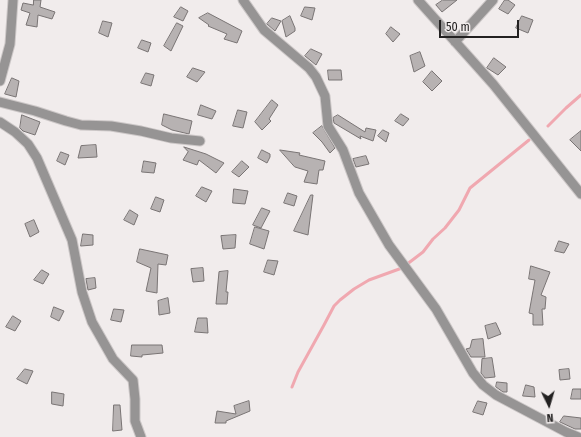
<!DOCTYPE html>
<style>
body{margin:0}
#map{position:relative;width:581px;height:437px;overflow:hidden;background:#f1ecec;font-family:"Fira Sans Condensed",sans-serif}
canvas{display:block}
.north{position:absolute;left:529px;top:385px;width:40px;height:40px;-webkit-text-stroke:3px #f1ecec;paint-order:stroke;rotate:175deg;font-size:11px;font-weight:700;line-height:16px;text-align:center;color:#232121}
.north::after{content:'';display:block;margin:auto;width:14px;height:18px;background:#232121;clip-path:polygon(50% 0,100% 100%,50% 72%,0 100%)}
.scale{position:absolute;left:439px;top:20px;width:80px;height:18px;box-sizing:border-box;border:2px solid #232121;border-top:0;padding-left:5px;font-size:12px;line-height:14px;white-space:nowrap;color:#232121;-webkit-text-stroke:3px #f1ecec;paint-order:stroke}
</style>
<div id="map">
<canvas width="581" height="437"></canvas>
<div class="north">N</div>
<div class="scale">50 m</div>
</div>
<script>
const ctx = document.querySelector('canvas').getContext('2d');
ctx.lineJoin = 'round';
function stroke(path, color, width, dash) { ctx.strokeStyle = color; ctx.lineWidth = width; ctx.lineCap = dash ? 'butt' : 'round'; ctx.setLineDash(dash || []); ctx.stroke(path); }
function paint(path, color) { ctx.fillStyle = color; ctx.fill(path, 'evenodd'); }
stroke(new Path2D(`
 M 548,126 L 566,108 L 581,95
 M 292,387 L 298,372 L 324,325 L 334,306 L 340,300 L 354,289 L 369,280 L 402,268 L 423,252 L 433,239 L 445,228 L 459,210 L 470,188 L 529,140`), '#f0a8b0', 3);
const building = new Path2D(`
 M 34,0 L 41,0 L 40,7 L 55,12 L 52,19 L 38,15 L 37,27 L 26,25 L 30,13 L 21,10 L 23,3 L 33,5 Z
 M 443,0 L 457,0 L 442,12 L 436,5 Z
 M 505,0 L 508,0 L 515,5 L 508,14 L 499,9 Z
 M 181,7 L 188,11 L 183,21 L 174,17 Z
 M 305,7 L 315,8 L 312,20 L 301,16 Z
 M 208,13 L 242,31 L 237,43 L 224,39 L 227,34 L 208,26 L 209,25 L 199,18 Z
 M 290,16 L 295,28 L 295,31 L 286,37 L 282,21 Z
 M 522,16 L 533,20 L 528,33 L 516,28 Z
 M 272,18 L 281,21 L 275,31 L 267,24 Z
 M 103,21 L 112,23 L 108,37 L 99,33 Z
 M 177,23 L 183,26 L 171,51 L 164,46 Z
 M 391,27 L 400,34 L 393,42 L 386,34 Z
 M 142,40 L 151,43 L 148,52 L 138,48 Z
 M 311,49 L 322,54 L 316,65 L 305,56 Z
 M 420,52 L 425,66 L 414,72 L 410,56 Z
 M 494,58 L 506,67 L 498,75 L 487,68 Z
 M 193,68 L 205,72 L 197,82 L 187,77 Z
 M 328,70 L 341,70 L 342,80 L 329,80 Z
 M 432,71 L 442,81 L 432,91 L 423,82 Z
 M 146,73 L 154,75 L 151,86 L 141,83 Z
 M 12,78 L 19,81 L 16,97 L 5,94 Z
 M 272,100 L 278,105 L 269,119 L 271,121 L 262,130 L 255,122 Z
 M 201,105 L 216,111 L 212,119 L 198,115 Z
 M 238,110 L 247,112 L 243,128 L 233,126 Z
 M 164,114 L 192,121 L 189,134 L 172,130 L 162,125 Z
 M 401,114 L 409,119 L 403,126 L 395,121 Z
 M 22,115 L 40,122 L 35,135 L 23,131 L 20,128 Z
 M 338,115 L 365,132 L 366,128 L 376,130 L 373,141 L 360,136 L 361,139 L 334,123 L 333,118 Z
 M 322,126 L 335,148 L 330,153 L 322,142 L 313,133 Z
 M 383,130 L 389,133 L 386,142 L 378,136 Z
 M 581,131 L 581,151 L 570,140 Z
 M 96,145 L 97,157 L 78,158 L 81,146 Z
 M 184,147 L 206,154 L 224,163 L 216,173 L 199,160 L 197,165 L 183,160 L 188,152 Z
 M 262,150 L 270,154 L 270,157 L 267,163 L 258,158 Z
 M 280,150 L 300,153 L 299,155 L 325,161 L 323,170 L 319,170 L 317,184 L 304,182 L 308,171 L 295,167 Z
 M 61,152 L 69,155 L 65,165 L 57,161 Z
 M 366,156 L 369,164 L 356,167 L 353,159 Z
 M 144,161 L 156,163 L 154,173 L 142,172 Z
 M 242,161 L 249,167 L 239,177 L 232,172 Z
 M 202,187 L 212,191 L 206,202 L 196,196 Z
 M 234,189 L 248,191 L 245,204 L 233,203 Z
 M 288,193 L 297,196 L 294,206 L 284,203 Z
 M 311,195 L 313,195 L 308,235 L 294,231 Z
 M 156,197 L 164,200 L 160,212 L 151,209 Z
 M 262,208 L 270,211 L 261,228 L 253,225 Z
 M 130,210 L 138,215 L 134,225 L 124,220 Z
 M 34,220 L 39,232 L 30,237 L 25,224 Z
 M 255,227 L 269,231 L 264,249 L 250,244 Z
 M 83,234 L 93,235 L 93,245 L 81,246 Z
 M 236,235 L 235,248 L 223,249 L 221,236 Z
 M 559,241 L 569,244 L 564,253 L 555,251 Z
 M 140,249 L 168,255 L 166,265 L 158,264 L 157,293 L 146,291 L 151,268 L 137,262 Z
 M 268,260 L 278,261 L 274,275 L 264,272 Z
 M 531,266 L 550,272 L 541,295 L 546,297 L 545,309 L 542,309 L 543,325 L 533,325 L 533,314 L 529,313 L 535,280 L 529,279 Z
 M 203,268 L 204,281 L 193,282 L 191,269 Z
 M 42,270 L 49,274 L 43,284 L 34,280 Z
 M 228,271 L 226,292 L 228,292 L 227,304 L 216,304 L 219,272 Z
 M 95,278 L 96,288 L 88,290 L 86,279 Z
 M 168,298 L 170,313 L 159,315 L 158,301 Z
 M 54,307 L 64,311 L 59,321 L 51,317 Z
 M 114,309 L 124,310 L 121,322 L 111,320 Z
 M 13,316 L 21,321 L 15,331 L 6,327 Z
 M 198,318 L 207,318 L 208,333 L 195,332 Z
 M 496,323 L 501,334 L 488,339 L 485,326 Z
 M 483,339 L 485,357 L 471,357 L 466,349 L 470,348 L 472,340 Z
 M 132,345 L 162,345 L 163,353 L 142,355 L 142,357 L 131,356 Z
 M 492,358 L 495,377 L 485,378 L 481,373 L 482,359 Z
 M 25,369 L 33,371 L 27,384 L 17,379 Z
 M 569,369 L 570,379 L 560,380 L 559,370 Z
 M 497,382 L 507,383 L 507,392 L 503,392 L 496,387 Z
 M 526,385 L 534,387 L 535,397 L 523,396 Z
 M 573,389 L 581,389 L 581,399 L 571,399 Z
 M 52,392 L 64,394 L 63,406 L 52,404 Z
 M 249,401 L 250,411 L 226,421 L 226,423 L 215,423 L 217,411 L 236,414 L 234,406 Z
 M 478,401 L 487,403 L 483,415 L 473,412 Z
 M 114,405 L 120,405 L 122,430 L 113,431 Z
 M 564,416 L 581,418 L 581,429 L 575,429 L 560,422 Z`);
paint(building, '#b7b2b2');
stroke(building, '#797474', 1);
const minor = new Path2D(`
 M 243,0 L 264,30 L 309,68 L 316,77 L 325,96 L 328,126 L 343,150 L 359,193 L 389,245 L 436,309 L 473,373 L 483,385 L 496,395 L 566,432 L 578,437
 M 418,0 L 493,84 L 581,194
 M 455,42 L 493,0
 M 0,81 L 10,44 L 13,0
 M 0,102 L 35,111 L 66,121 L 81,125 L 111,126 L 141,131 L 171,138 L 200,141
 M 0,122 L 15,132 L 28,144 L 37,158 L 72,240 L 82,292 L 92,322 L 113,359 L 133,380 L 135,399 L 135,421 L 141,437`);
stroke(minor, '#ccc7c7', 11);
stroke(minor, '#969494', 9);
</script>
